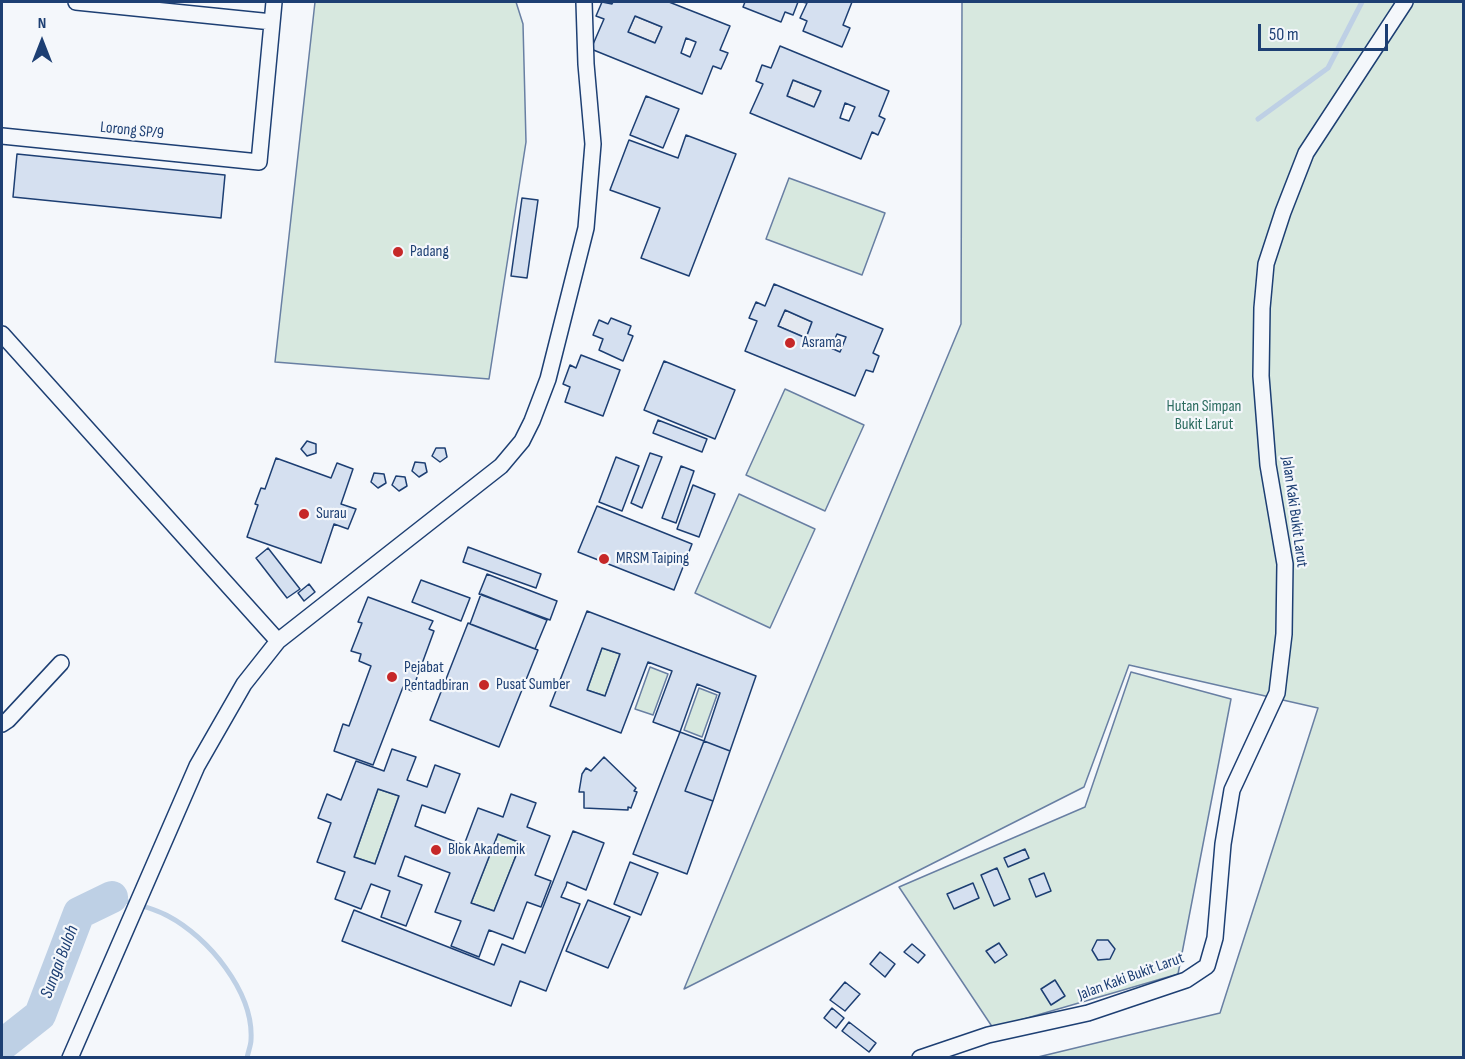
<!DOCTYPE html>
<style>
body{margin:0}
#map{position:relative;width:1465px;height:1059px;overflow:hidden;background:#f4f7fb;font-family:"Sofia Sans Condensed",sans-serif}
canvas{display:block}
.frame{position:absolute;inset:0;border:3px solid #1d3f73;pointer-events:none}
.north{position:absolute;left:12px;top:12px;width:60px;height:60px;-webkit-text-stroke:4px #f4f7fb;paint-order:stroke;rotate:0deg;font-size:16px;font-weight:700;line-height:24px;text-align:center;color:#1d3f73}
.north::after{content:'';display:block;margin:auto;width:21px;height:27px;background:#1d3f73;clip-path:polygon(50% 0,100% 100%,50% 72%,0 100%)}
.scale{position:absolute;left:1258px;top:24px;width:130px;height:27px;box-sizing:border-box;border:3px solid #1d3f73;border-top:0;padding-left:8px;font-size:18px;line-height:21px;white-space:nowrap;color:#1d3f73;-webkit-text-stroke:4px #f4f7fb;paint-order:stroke}
</style>
<div id="map">
<canvas width="1465" height="1059"></canvas>
<div class="frame"></div>
<div class="north">N</div>
<div class="scale">50 m</div>
</div>
<script>
const ctx = document.querySelector('canvas').getContext('2d');
ctx.lineJoin = 'round';
function paint(path, color) { ctx.fillStyle = color; ctx.fill(path, 'evenodd'); }
function stroke(path, color, width, dash) { ctx.strokeStyle = color; ctx.lineWidth = width; ctx.lineCap = dash ? 'butt' : 'round'; ctx.setLineDash(dash || []); ctx.stroke(path); }
function label(font, color, halo, rows, align = 'center') {
  ctx.font = font + ' "Sofia Sans Condensed",sans-serif'; ctx.lineWidth = 4.5; ctx.setLineDash([]); ctx.textBaseline = 'middle'; ctx.strokeStyle = halo; ctx.fillStyle = color; for (const [text, x, y, turn = 0] of rows) {
    ctx.save(); ctx.translate(x, y); ctx.rotate((+turn || 0) * Math.PI / 180); ctx.textAlign = isNaN(turn) ? turn : align; if (halo) ctx.strokeText(text, 0, 0); ctx.fillText(text, 0, 0); ctx.restore();
  }
}
const green = new Path2D(`
 M 315,2 L 516,2 L 523,24 L 526,142 L 489,379 L 275,362 Z
 M 962,2 L 1463,2 L 1463,1057 L 1038,1057 L 1220,1013 L 1318,708 L 1129,665 L 1084,787 L 684,989 L 961,324 Z
 M 789,178 L 885,213 L 862,275 L 766,239 Z
 M 785,389 L 864,425 L 825,511 L 746,475 Z
 M 739,494 L 815,529 L 770,628 L 695,593 Z
 M 602,648 L 620,654 L 605,696 L 587,690 Z
 M 650,667 L 668,674 L 653,715 L 635,709 Z
 M 1131,672 L 1231,699 L 1178,974 L 993,1028 L 899,887 L 1085,807 Z
 M 699,688 L 717,695 L 702,737 L 684,730 Z
 M 378,789 L 399,796 L 375,864 L 354,857 Z
 M 498,834 L 521,843 L 494,911 L 471,903 Z`);
paint(green, '#d7e8df');
stroke(green, '#687fa3', 1.5);
const parking = new Path2D(`
 M 635,16 L 662,27 L 655,43 L 628,32 Z
 M 793,80 L 821,91 L 814,107 L 787,96 Z
 M 785,310 L 812,322 L 806,338 L 778,326 Z`);
paint(parking, '#e3e8f0');
stroke(parking, '#687fa3', 1.5);
stroke(new Path2D(`
 M 1258,119 L 1328,68 L 1362,2
 M 112,897 C 130,903 152,907 168,916 C 208,937 254,992 251,1040 C 251,1045 248,1052 247,1058`), '#bed0e5', 5);
stroke(new Path2D(`
 M 2,1045 L 40,1015 L 79,913 L 112,897`), '#bed0e5', 32);
const building = new Path2D(`
 M 602,2 L 612,4 L 613,2 L 669,2 L 730,26 L 720,50 L 728,53 L 721,69 L 713,66 L 702,94 L 591,49 L 604,19 L 596,16 ZM 635,16 L 662,27 L 655,43 L 628,32 ZM 686,38 L 696,42 L 690,57 L 681,53 Z
 M 745,2 L 798,2 L 793,15 L 785,12 L 781,22 L 743,7 Z
 M 802,2 L 852,2 L 843,25 L 850,28 L 842,47 L 803,31 L 807,21 L 800,18 L 807,3 Z
 M 780,46 L 889,91 L 879,116 L 885,119 L 878,135 L 872,132 L 861,159 L 750,113 L 763,84 L 756,81 L 762,65 L 771,68 ZM 793,80 L 821,91 L 814,107 L 787,96 ZM 845,103 L 855,107 L 849,121 L 840,118 Z
 M 646,96 L 679,109 L 663,148 L 630,135 Z
 M 686,135 L 736,154 L 689,276 L 641,258 L 660,208 L 610,190 L 629,140 L 678,158 Z
 M 17,154 L 225,175 L 221,218 L 13,197 Z
 M 522,198 L 538,200 L 527,278 L 511,276 Z
 M 774,284 L 883,329 L 873,353 L 879,356 L 873,372 L 866,370 L 855,396 L 745,351 L 757,321 L 749,318 L 756,302 L 765,306 ZM 785,310 L 812,322 L 806,338 L 778,326 ZM 837,334 L 846,337 L 840,352 L 831,348 Z
 M 611,318 L 631,326 L 628,334 L 633,336 L 623,361 L 599,350 L 603,339 L 593,335 L 599,320 L 608,324 Z
 M 581,355 L 620,370 L 603,416 L 565,402 L 570,387 L 563,384 L 570,365 L 576,368 Z
 M 664,361 L 735,390 L 715,439 L 644,410 Z
 M 658,420 L 707,439 L 702,452 L 653,433 Z
 M 307,441 L 316,444 L 316,453 L 307,456 L 301,449 Z
 M 436,448 L 445,448 L 447,457 L 440,462 L 432,456 Z
 M 650,453 L 662,457 L 642,508 L 631,503 Z
 M 616,457 L 639,466 L 622,511 L 599,502 Z
 M 276,458 L 331,478 L 337,463 L 353,469 L 341,504 L 356,509 L 348,529 L 334,524 L 321,563 L 247,537 L 258,505 L 255,504 L 261,488 L 265,489 Z
 M 415,462 L 425,463 L 427,472 L 419,477 L 412,471 Z
 M 681,466 L 694,471 L 676,523 L 662,518 Z
 M 374,473 L 384,474 L 386,483 L 378,488 L 371,482 Z
 M 396,476 L 405,477 L 407,486 L 399,491 L 392,485 Z
 M 693,485 L 715,494 L 699,537 L 677,529 Z
 M 597,506 L 692,544 L 674,590 L 578,552 Z
 M 468,547 L 541,574 L 536,588 L 463,562 Z
 M 268,548 L 300,589 L 287,598 L 256,558 Z
 M 487,574 L 557,601 L 550,620 L 479,594 Z
 M 421,580 L 470,598 L 461,621 L 412,602 Z
 M 309,584 L 315,592 L 304,601 L 298,593 Z
 M 481,594 L 547,620 L 535,649 L 470,624 Z
 M 368,597 L 433,621 L 429,629 L 434,631 L 412,691 L 403,687 L 373,765 L 334,751 L 343,724 L 349,726 L 371,666 L 359,661 L 361,654 L 351,651 L 362,623 L 358,622 Z
 M 587,611 L 756,676 L 730,751 L 704,741 L 720,693 L 697,684 L 680,732 L 653,722 L 672,671 L 648,662 L 621,733 L 550,706 ZM 602,648 L 620,654 L 605,696 L 587,690 Z
 M 468,623 L 538,650 L 499,747 L 430,720 Z
 M 680,732 L 704,741 L 685,791 L 713,801 L 687,874 L 633,854 Z
 M 704,741 L 730,751 L 713,801 L 685,791 Z
 M 392,749 L 416,757 L 407,780 L 427,787 L 435,765 L 460,774 L 445,813 L 422,805 L 415,826 L 464,845 L 478,808 L 503,817 L 511,794 L 536,803 L 527,827 L 550,836 L 535,875 L 551,881 L 541,907 L 527,902 L 513,939 L 489,930 L 479,957 L 451,946 L 461,921 L 435,912 L 450,873 L 405,856 L 398,876 L 422,885 L 406,926 L 381,917 L 390,891 L 371,884 L 361,909 L 335,899 L 345,872 L 317,862 L 331,823 L 318,818 L 327,794 L 341,800 L 356,761 L 384,771 ZM 378,789 L 399,796 L 375,864 L 354,857 ZM 498,834 L 521,843 L 494,911 L 471,903 Z
 M 604,757 L 636,788 L 634,791 L 637,792 L 631,808 L 628,807 L 628,810 L 584,808 L 584,792 L 579,792 L 582,774 L 586,768 L 591,771 Z
 M 573,831 L 604,843 L 586,890 L 567,882 L 566,886 L 561,897 L 580,904 L 546,991 L 520,981 L 511,1006 L 342,941 L 354,910 L 494,965 L 502,944 L 525,953 Z
 M 1025,849 L 1029,858 L 1008,867 L 1004,858 Z
 M 630,862 L 658,873 L 641,915 L 614,904 Z
 M 997,868 L 1010,899 L 994,906 L 981,875 Z
 M 1044,873 L 1051,891 L 1036,897 L 1029,879 Z
 M 973,883 L 979,898 L 954,909 L 947,894 Z
 M 588,900 L 630,917 L 608,968 L 566,951 Z
 M 1097,940 L 1108,940 L 1115,949 L 1110,959 L 1098,960 L 1092,950 Z
 M 999,943 L 1007,955 L 995,963 L 986,951 Z
 M 912,944 L 925,955 L 918,963 L 904,952 Z
 M 880,952 L 895,964 L 885,977 L 870,964 Z
 M 1055,980 L 1065,996 L 1051,1005 L 1041,989 Z
 M 845,982 L 860,994 L 845,1011 L 830,1000 Z
 M 832,1008 L 844,1018 L 836,1028 L 824,1018 Z
 M 849,1022 L 876,1043 L 869,1052 L 842,1031 Z`);
paint(building, '#d5e0f0');
stroke(building, '#1d3f73', 1.5);
const street = new Path2D(`
 M 76,2 L 272,22
 M 2,136 L 259,162 L 274,2
 M 2,334 L 278,641
 M 2,724 L 8,720 L 61,663
 M 70,1058 L 197,766 L 244,684 L 278,641 L 501,466 L 522,441 L 532,421 L 548,379 L 586,228 L 593,144 L 586,64 L 584,2
 M 920,1058 L 988,1035 L 1088,1013 L 1186,980 L 1207,966 L 1215,938 L 1223,844 L 1232,790 L 1277,693 L 1284,634 L 1285,564 L 1268,465 L 1261,376 L 1262,308 L 1266,264 L 1283,212 L 1306,153 L 1405,2`);
stroke(street, '#1d3f73', 18);
stroke(street, '#f4f7fb', 15);
for (const [x, y, r, color] of [
 [398,252,6,"#c62828"],
 [790,343,6,"#c62828"],
 [304,514,6,"#c62828"],
 [604,559,6,"#c62828"],
 [392,677,6,"#c62828"],
 [484,685,6,"#c62828"],
 [436,850,6,"#c62828"]
]) { const dot = new Path2D(); dot.arc(x, y, r, 0, 2 * Math.PI); ctx.fillStyle = color; ctx.fill(dot); stroke(dot, '#f4f7fb', 2); }
label('16px', '#1d3f73', '#f4f7fb', [
 ["Lorong SP/9",132,131,6],
 ["Jalan Kaki Bukit Larut",1294,512,82],
 ["Jalan Kaki Bukit Larut",1131,977,-20]
]);
label('16px', '#1d3f73', '#f4f7fb', [
 ["Padang",410,252],
 ["Asrama",802,343],
 ["Surau",316,514],
 ["MRSM Taiping",616,559],
 ["Pejabat",404,668],
 ["Pentadbiran",404,686],
 ["Pusat Sumber",496,685],
 ["Blok Akademik",448,850]
], 'left');
label('16px', '#2c6c60', '#f4f7fb', [
 ["Hutan Simpan",1204,407],
 ["Bukit Larut",1204,425]
]);
label('italic 18px', '#1d3f73', '#f4f7fb', [
 ["Sungai Buloh",60,962,-69]
]);
</script>
